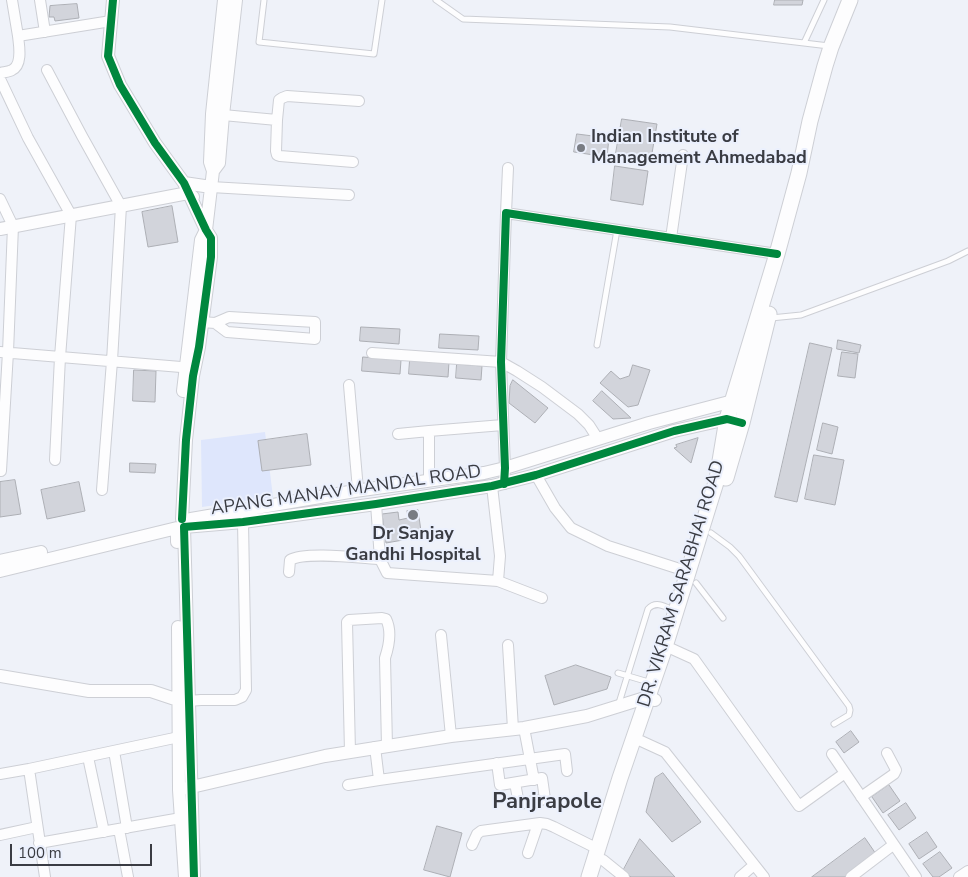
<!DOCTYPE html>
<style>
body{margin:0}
#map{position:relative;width:968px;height:877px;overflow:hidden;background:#eff2f9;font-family:"Nunito Sans",sans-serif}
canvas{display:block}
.scale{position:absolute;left:10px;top:844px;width:142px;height:22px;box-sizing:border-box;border:2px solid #3a3c43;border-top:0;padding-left:6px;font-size:15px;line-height:18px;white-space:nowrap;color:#3a3c43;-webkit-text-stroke:4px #ebf0fd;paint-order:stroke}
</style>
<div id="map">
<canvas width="968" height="877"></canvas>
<div class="scale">100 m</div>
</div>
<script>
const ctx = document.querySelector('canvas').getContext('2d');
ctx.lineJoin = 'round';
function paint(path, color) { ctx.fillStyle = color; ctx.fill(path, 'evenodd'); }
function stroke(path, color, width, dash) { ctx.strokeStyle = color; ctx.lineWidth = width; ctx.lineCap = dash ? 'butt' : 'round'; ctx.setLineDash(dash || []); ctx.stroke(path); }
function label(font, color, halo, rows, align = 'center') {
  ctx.font = font + ' "Nunito Sans",sans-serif'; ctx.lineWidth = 4; ctx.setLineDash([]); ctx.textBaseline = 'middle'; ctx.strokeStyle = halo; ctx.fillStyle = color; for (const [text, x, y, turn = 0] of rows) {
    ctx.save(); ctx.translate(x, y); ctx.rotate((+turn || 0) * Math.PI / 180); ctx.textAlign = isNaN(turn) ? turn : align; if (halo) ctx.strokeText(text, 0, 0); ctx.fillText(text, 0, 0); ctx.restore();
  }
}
paint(new Path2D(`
 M 265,432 L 273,497 L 202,507 L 201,440 Z`), '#dee6fc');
const building = new Path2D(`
 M 775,0 L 803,0 L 802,5 L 774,5 Z
 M 77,4 L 79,18 L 55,21 L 54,17 L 49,17 L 50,6 Z
 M 622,119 L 657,124 L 651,159 L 616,153 Z
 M 577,134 L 609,138 L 607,157 L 574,152 Z
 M 615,166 L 648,171 L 643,205 L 611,200 Z
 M 172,206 L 178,242 L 148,247 L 142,212 Z
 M 361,327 L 400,329 L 399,344 L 360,341 Z
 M 440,334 L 479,336 L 478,350 L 439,348 Z
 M 838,340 L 861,345 L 859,353 L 837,349 Z
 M 810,343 L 832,348 L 797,502 L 775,497 Z
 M 842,352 L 858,354 L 855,378 L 838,376 Z
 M 363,357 L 401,360 L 400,374 L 362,371 Z
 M 410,360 L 449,362 L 448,377 L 409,374 Z
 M 457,364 L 482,366 L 481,380 L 456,378 Z
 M 633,365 L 650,370 L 638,405 L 628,407 L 600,383 L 611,371 L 620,379 L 629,376 Z
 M 134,370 L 156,371 L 155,402 L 133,401 Z
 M 513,380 L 548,408 L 535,423 L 509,403 L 510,386 Z
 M 602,391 L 631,418 L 613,419 L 593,401 Z
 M 823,423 L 838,427 L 832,454 L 817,450 Z
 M 307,434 L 311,465 L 262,471 L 258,441 Z
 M 698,438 L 691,463 L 674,448 L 677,447 L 676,445 Z
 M 814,455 L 844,460 L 835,505 L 805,499 Z
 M 130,463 L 156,464 L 155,473 L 130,472 Z
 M 15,480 L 21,514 L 0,517 L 0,482 Z
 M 79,482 L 85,511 L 47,519 L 41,490 Z
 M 418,510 L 422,538 L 411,540 L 410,533 L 402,534 L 403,540 L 386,543 L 382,514 L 398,512 L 399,520 L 408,518 L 407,511 Z
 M 576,665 L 611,677 L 607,689 L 554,705 L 545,676 Z
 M 851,731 L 859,742 L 844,753 L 836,742 Z
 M 663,773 L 701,822 L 672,842 L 646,812 L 655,778 Z
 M 889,785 L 900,801 L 883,813 L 872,797 Z
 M 906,803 L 916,818 L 899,830 L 888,815 Z
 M 437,826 L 462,833 L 450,877 L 424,870 Z
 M 927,832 L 937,847 L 919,859 L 909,844 Z
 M 865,838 L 876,854 L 845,877 L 812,877 Z
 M 640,839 L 675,877 L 631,877 L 623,871 Z
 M 940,852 L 952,868 L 939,877 L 933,877 L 923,864 Z`);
paint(building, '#d2d4db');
stroke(building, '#adafb5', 1);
const service = new Path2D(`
 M 264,0 L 259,42 L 374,54 L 382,0
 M 436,0 L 463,19 L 670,27 L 829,46
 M 804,43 L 824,0
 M 771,318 L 801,315 L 948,261 L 968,251
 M 597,345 L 617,230
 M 711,533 L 730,547 L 739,556 L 849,706 L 850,710 L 849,715 L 834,724
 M 696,583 L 723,618
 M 618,673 L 652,683
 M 619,703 L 648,609 C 656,600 666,607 675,611`);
const minor = new Path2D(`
 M 12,0 L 18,36 L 111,21
 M 40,0 L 45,32
 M 47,70 L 82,136 L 121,206 L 112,361 L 102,490
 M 0,73 C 4,72 9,72 12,70 C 23,65 19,45 18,36
 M 1,81 L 28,138 L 71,215 L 60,357 L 55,460
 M 223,115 L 277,120 L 279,100 L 282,98 L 287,96 L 359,101
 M 277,120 L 276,151 L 277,155 L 280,156 L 353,162
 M 211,187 L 349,195
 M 0,199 L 13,226 L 8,352 L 1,471
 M 506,213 L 508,168
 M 671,238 L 683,155
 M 202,322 L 215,323 L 229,317 L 315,322 L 315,339 L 227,332 L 215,323
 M 0,352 L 193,368
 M 372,353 L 501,362 L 517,371 L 542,387 L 578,414 L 589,425 L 598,439
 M 349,385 L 358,490
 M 429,431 L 503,425
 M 398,434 L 429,431 L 429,481
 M 536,475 L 555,508 L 571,528 L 608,546 L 689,572
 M 504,484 L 505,468 L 501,362 L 506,213 L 777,254
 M 492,486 L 500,556 L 498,581
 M 380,559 L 387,573 L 498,581 L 542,598
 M 289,572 L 290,560 C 305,551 361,558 380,559 L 376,504
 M 441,635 L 451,736
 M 508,645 L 513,729
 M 672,649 L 694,659 L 799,806 L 845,773 L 916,877
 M 188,701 L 201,700 L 235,700 L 242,697 L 246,690 L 243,522
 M 524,728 L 534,780
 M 641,741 L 665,752 L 764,877
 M 375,747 L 379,780 L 565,754 L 567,771
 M 114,751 L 127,828
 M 350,752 L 347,622 L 349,620 L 382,618 L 386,619 C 392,631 389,646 385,658 L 387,746
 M 832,754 L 845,773
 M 88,757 L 104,832
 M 497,763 L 500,785 L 542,778 L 545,799 L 519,804 L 515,783
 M 0,774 L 29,769
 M 348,785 L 379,780
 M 861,797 L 894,774 L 896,770 L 887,753
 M 119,829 L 128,877
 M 0,835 L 37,827
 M 39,843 L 181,818
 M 472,845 L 477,834 L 481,831 L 540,823 L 547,824 L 554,827 L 598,849
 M 528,853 L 538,824
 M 603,860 L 624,877
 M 45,877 L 29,769 L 179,737
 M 740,877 L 754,865
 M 851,877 L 893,845
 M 959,877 L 968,871`);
const tertiary = new Path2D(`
 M 113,0 L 108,56 L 120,85 L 155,143 L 184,183 L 206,230 L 211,238 L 211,257 L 199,347 L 193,376 L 186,440 L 182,519
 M 213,171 L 219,163 L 223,115 L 236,0
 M 184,183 L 211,187
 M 0,229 L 188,193 L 193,197
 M 183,391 L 201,240 L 206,230 L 213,171 L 210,162 L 212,114 L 224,0
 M 191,519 L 355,491 L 484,473 L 505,468 L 649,423 L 733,401 L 739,403
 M 0,561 L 41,552
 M 0,571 L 177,528 L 177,542
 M 178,627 L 179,790 L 185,877
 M 0,676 L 89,691 L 151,691 L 178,700
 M 183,789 L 325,756 L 451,736 L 524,728 L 587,716 L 648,697 L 655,700
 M 194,877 L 184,527 L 243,522 L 376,504 L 492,486 L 536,475 L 674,431 L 727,419 L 742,423`);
const secondary = new Path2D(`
 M 726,478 L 742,423 L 769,314
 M 589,877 L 620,778 L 663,653 L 717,479 L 727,419 L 777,254 L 799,173 L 810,121 L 825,66 L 831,47 L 850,0`);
stroke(service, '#cdcfd5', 7);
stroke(minor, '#cdcfd5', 12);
stroke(tertiary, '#cdcfd5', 14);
stroke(secondary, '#cdcfd5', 17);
stroke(service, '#fdfdfe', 5);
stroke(minor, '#fdfdfe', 10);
stroke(tertiary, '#fdfdfe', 12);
stroke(secondary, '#fdfdfe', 15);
stroke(new Path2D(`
 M 113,0 L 108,56 L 120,85 L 155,143 L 184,183 L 206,230 L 211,238 L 211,257 L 199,347 L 193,376 L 186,440 L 182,519
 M 504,484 L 505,468 L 501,362 L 506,213 L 777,254
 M 194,877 L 184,527 L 243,522 L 376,504 L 492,486 L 536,475 L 674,431 L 727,419 L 742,423`), '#00873e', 8);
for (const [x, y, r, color] of [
 [581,148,5,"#797c83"],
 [413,515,6,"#797c83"]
]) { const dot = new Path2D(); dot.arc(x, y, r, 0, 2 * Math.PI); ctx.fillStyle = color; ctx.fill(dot); stroke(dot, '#ebf0fd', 2); }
label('bold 18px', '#3a3c43', '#ebf0fd', [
 ["Indian Institute of",591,138],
 ["Management Ahmedabad",591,159],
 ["Dr Sanjay",413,535,"center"],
 ["Gandhi Hospital",413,556,"center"]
], 'left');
label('18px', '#3a3c43', '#ebf0fd', [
 ["APANG MANAV MANDAL ROAD",346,491,-8],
 ["DR. VIKRAM SARABHAI ROAD",682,584,-73]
]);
label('bold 22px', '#3a3c43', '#ebf0fd', [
 ["Panjrapole",547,803]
]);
</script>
